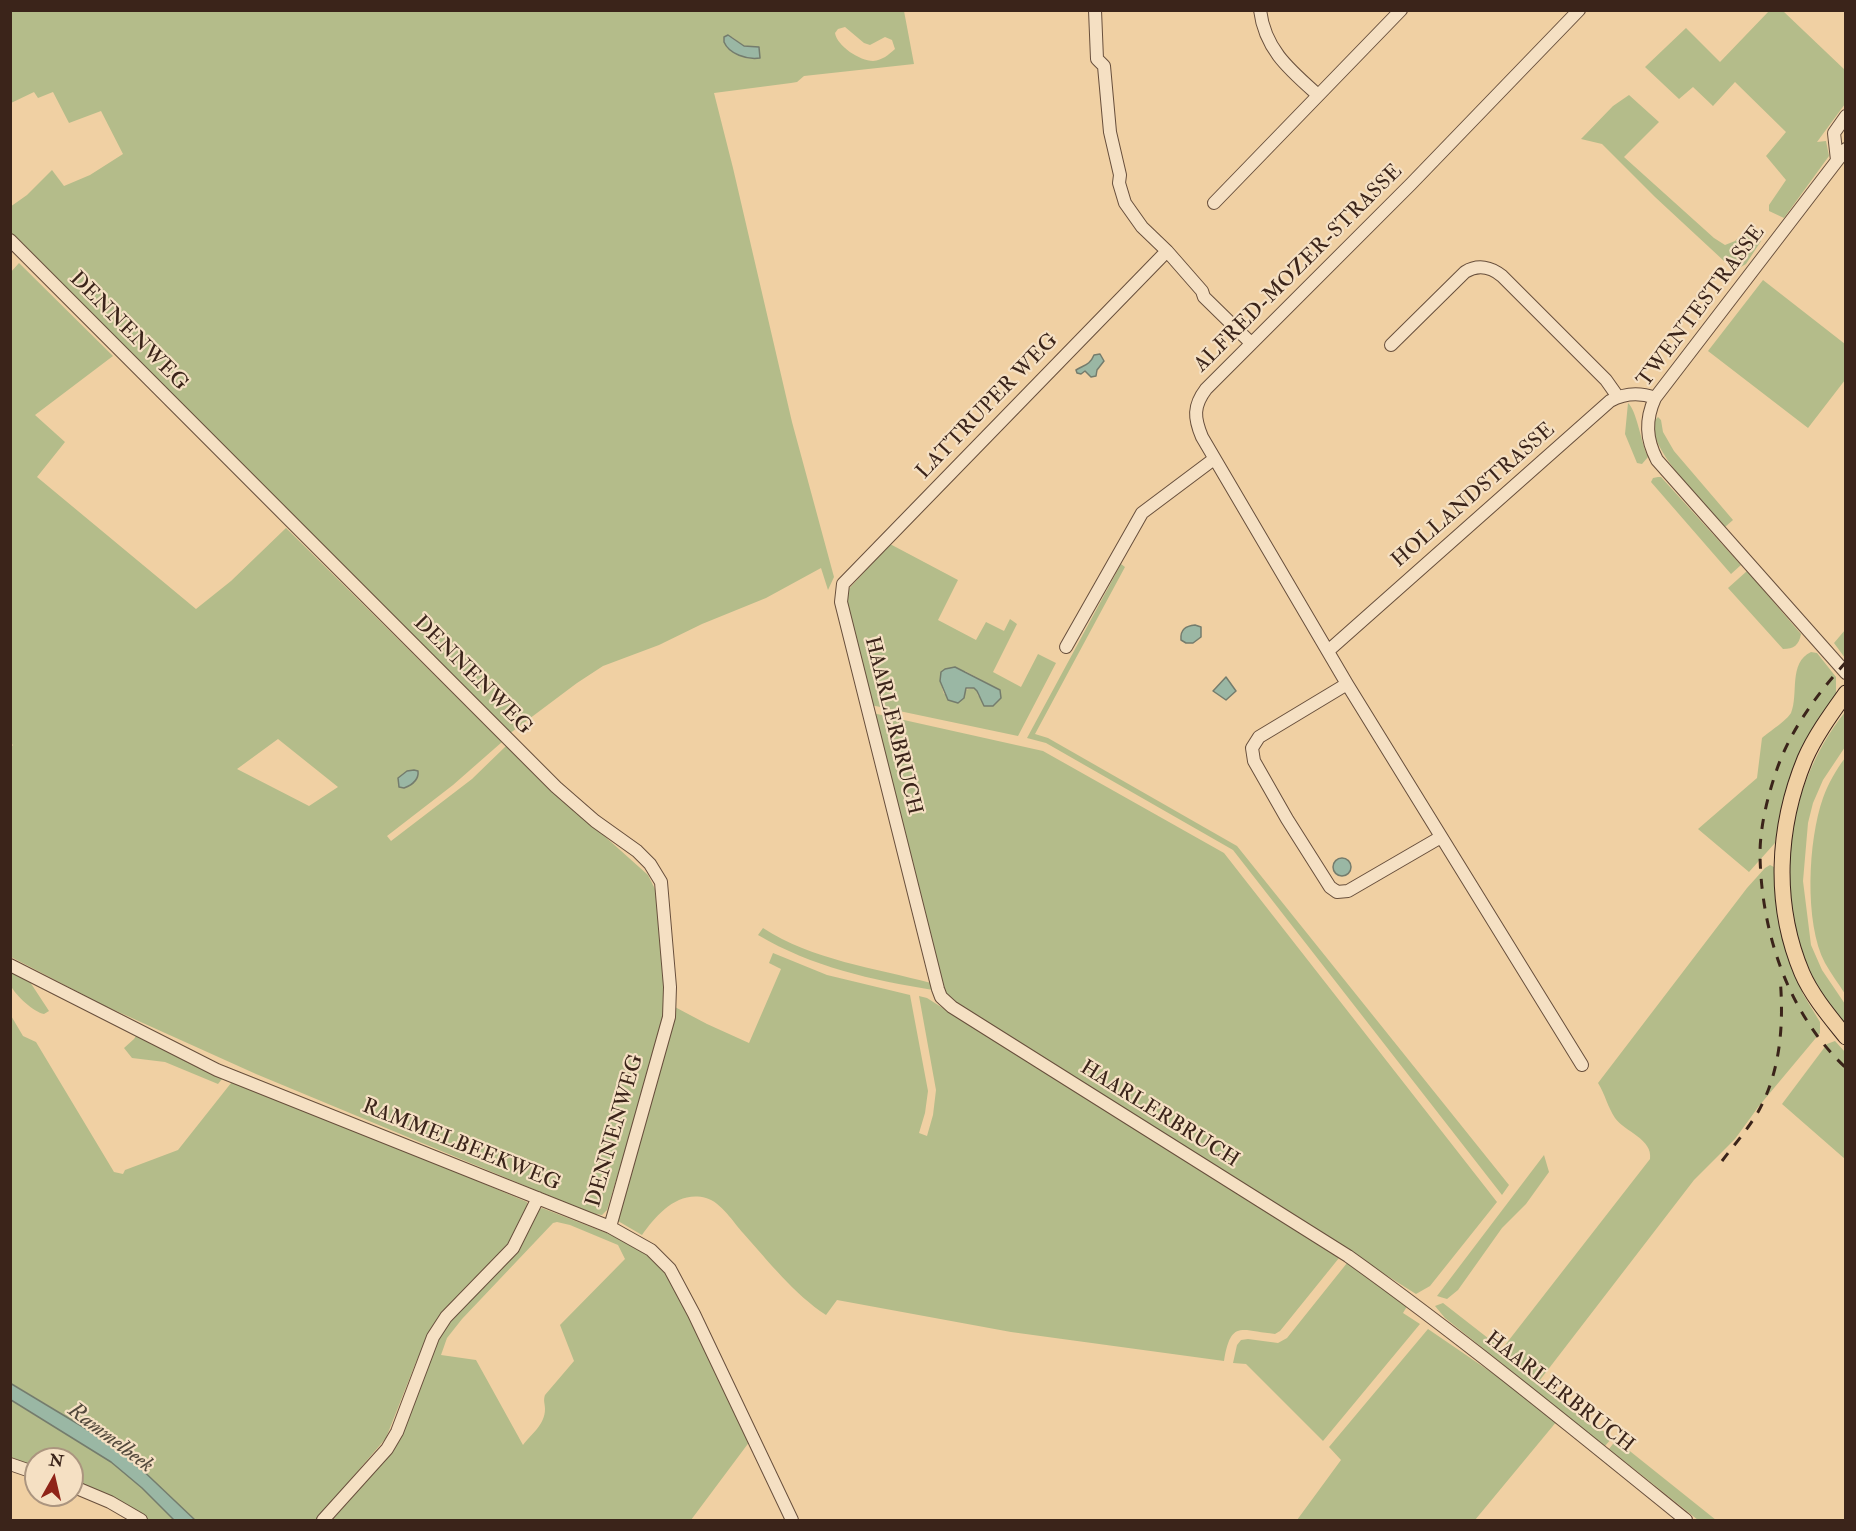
<!DOCTYPE html>
<style>
body{margin:0}
#map{position:relative;width:1856px;height:1531px;overflow:hidden;background:#f0d0a3;font-family:"IM FELL Double Pica",serif}
canvas{display:block}
.frame{position:absolute;inset:0;border:12px solid #3b241a;pointer-events:none}
.north{position:absolute;left:24px;top:1447px;width:60px;height:60px;box-sizing:border-box;background:#f5e0c3;border:2px solid #ab957f;border-radius:50%;rotate:8deg;font-size:16px;font-weight:700;line-height:24px;text-align:center;color:#3b241a}
.north::after{content:'';display:block;margin:auto;width:21px;height:27px;background:#8f2418;clip-path:polygon(50% 0,100% 100%,50% 72%,0 100%)}
</style>
<div id="map">
<canvas width="1856" height="1531"></canvas>
<div class="frame"></div>
<div class="north">N</div>
</div>
<script>
const ctx = document.querySelector('canvas').getContext('2d');
ctx.lineJoin = 'round';
function paint(path, color) { ctx.fillStyle = color; ctx.fill(path, 'evenodd'); }
function stroke(path, color, width, dash) { ctx.strokeStyle = color; ctx.lineWidth = width; ctx.lineCap = dash ? 'butt' : 'round'; ctx.setLineDash(dash || []); ctx.stroke(path); }
function label(font, color, halo, rows, align = 'center') {
  ctx.font = font + ' "IM FELL Double Pica",serif'; ctx.lineWidth = 4.5; ctx.setLineDash([]); ctx.textBaseline = 'middle'; ctx.strokeStyle = halo; ctx.fillStyle = color; for (const [text, x, y, turn = 0] of rows) {
    ctx.save(); ctx.translate(x, y); ctx.rotate((+turn || 0) * Math.PI / 180); ctx.textAlign = isNaN(turn) ? turn : align; if (halo) ctx.strokeText(text, 0, 0); ctx.fillText(text, 0, 0); ctx.restore();
  }
}
paint(new Path2D(`
 M 11,11 L 904,11 L 914,64 L 804,76 L 797,82 L 791,83 L 714,93 L 733,168 L 792,422 L 834,577 L 828,590 L 821,568 L 766,598 L 702,624 L 659,645 L 603,666 L 577,683 L 509,734 L 11,238 L 10,207 L 27,195 L 52,170 L 64,186 L 90,175 L 123,154 L 101,111 L 69,123 L 53,92 L 38,98 L 34,92 L 11,103 ZM 845,27 L 864,43 L 870,45 L 885,37 L 892,40 L 895,49 C 888,55 883,60 873,61 C 860,61 837,46 835,33 L 838,29 ZM 732,37 L 744,46 L 760,48 L 760,58 L 731,51 Z
 M 1783,11 L 1846,71 L 1845,104 L 1817,142 L 1826,141 L 1829,156 L 1784,218 L 1769,211 L 1769,205 L 1786,180 L 1766,156 L 1786,132 L 1735,82 L 1713,106 L 1693,87 L 1679,99 L 1645,67 L 1686,28 L 1720,62 L 1769,11 Z
 M 1629,95 L 1659,122 L 1624,157 L 1714,238 L 1725,245 L 1735,241 L 1749,227 L 1758,231 L 1761,241 L 1746,264 L 1739,268 L 1732,266 L 1724,261 L 1655,197 L 1602,144 L 1581,139 L 1613,106 Z
 M 19,263 L 113,356 L 35,415 L 65,442 L 37,477 L 196,609 L 231,581 L 286,528 L 502,742 L 453,785 L 387,836 L 391,841 L 472,779 L 506,746 L 554,791 L 648,875 L 655,889 L 664,965 L 664,1023 L 607,1210 L 602,1215 L 595,1214 L 569,1204 L 256,1074 L 103,1005 L 11,957 L 10,748 L 13,745 L 10,742 L 10,273 ZM 278,739 L 338,787 L 309,806 L 237,769 ZM 410,770 L 418,771 L 408,786 L 399,787 Z
 M 1763,280 L 1845,344 L 1845,380 L 1808,428 L 1708,351 Z
 M 1628,403 C 1637,411 1641,443 1648,457 L 1642,464 L 1637,463 L 1625,434 Z
 M 1658,417 L 1661,420 L 1663,432 L 1674,451 L 1733,520 L 1725,527 C 1704,503 1667,467 1656,439 C 1654,433 1654,427 1654,421 Z
 M 1658,477 L 1661,477 L 1741,565 L 1731,574 L 1651,482 L 1653,478 Z
 M 890,544 L 958,580 L 938,620 L 976,640 L 986,622 L 1004,631 L 1010,619 L 1017,624 L 993,672 L 1021,687 L 1038,654 L 1056,663 L 1018,736 L 866,704 L 845,593 ZM 965,671 L 1000,690 L 978,696 L 977,690 L 974,688 L 944,694 L 940,681 Z
 M 1121,564 L 1125,567 L 1035,734 L 1048,738 L 1237,846 L 1509,1185 L 1502,1195 L 1233,850 L 1046,743 L 1027,738 Z
 M 1747,571 L 1801,634 C 1799,645 1794,649 1783,649 L 1728,588 Z
 M 1845,630 L 1845,658 L 1834,643 Z
 M 1811,652 L 1817,653 L 1836,677 L 1836,700 L 1790,779 L 1780,812 L 1775,843 L 1749,872 L 1698,829 L 1757,778 L 1762,738 C 1769,732 1787,720 1791,713 C 1799,694 1788,663 1811,652 Z
 M 868,712 L 1043,751 L 1224,853 L 1497,1202 L 1430,1286 L 1416,1294 L 944,996 Z
 M 1845,712 L 1845,747 L 1823,780 L 1813,803 L 1808,823 L 1803,881 L 1811,945 L 1822,970 L 1845,1004 L 1845,1030 C 1837,1018 1827,1005 1820,992 C 1772,902 1782,791 1845,712 Z
 M 1845,758 L 1845,994 C 1839,984 1831,974 1825,963 C 1804,923 1808,840 1823,798 C 1828,784 1836,770 1845,758 Z
 M 1770,865 L 1774,867 L 1776,906 L 1784,945 L 1803,994 L 1820,1022 L 1820,1033 L 1759,1106 L 1735,1139 L 1694,1180 L 1540,1380 L 1612,1438 L 1605,1446 L 1445,1318 L 1435,1306 L 1443,1303 L 1502,1349 L 1650,1159 C 1653,1139 1625,1132 1615,1118 C 1608,1108 1605,1094 1598,1083 L 1747,888 L 1765,868 Z
 M 763,928 C 812,960 875,968 931,983 L 933,990 C 872,980 812,967 758,935 Z
 M 773,953 L 827,975 L 910,995 L 928,1091 L 925,1113 L 919,1133 L 927,1136 L 933,1115 L 936,1090 L 919,996 L 927,998 L 1339,1258 L 1280,1331 L 1275,1334 C 1241,1331 1231,1319 1224,1361 L 1011,1332 L 837,1300 L 826,1315 C 794,1294 769,1262 743,1233 C 734,1223 721,1202 706,1198 C 678,1190 656,1215 642,1235 L 618,1221 L 618,1212 L 673,1006 L 707,1024 L 749,1043 L 781,969 L 769,963 Z
 M 10,972 L 30,982 L 49,1011 L 44,1014 C 34,1012 16,996 11,986 C 10,982 11,976 10,972 Z
 M 10,1014 L 23,1036 L 36,1042 L 114,1172 L 123,1174 L 125,1170 L 178,1150 L 235,1078 L 527,1202 L 528,1207 L 518,1234 L 427,1339 L 416,1362 L 386,1438 L 316,1520 L 195,1520 L 135,1463 L 108,1442 L 11,1383 Z
 M 136,1036 L 226,1074 L 218,1084 L 165,1062 L 132,1058 L 124,1048 L 134,1039 Z
 M 1835,1041 L 1845,1052 L 1845,1159 L 1782,1104 L 1827,1044 Z
 M 1544,1155 L 1549,1172 L 1526,1204 L 1502,1228 L 1458,1290 L 1447,1299 L 1437,1296 Z
 M 542,1208 L 622,1239 L 639,1248 L 667,1272 L 750,1441 L 691,1520 L 332,1520 L 391,1452 L 443,1327 L 538,1210 ZM 557,1222 L 570,1225 L 618,1245 L 625,1259 L 560,1325 L 574,1361 L 545,1395 C 543,1401 545,1403 545,1409 C 545,1425 531,1434 523,1445 L 476,1360 L 441,1355 L 447,1338 L 462,1319 L 553,1223 Z
 M 1347,1263 L 1409,1303 L 1403,1313 L 1420,1324 L 1323,1441 L 1246,1364 L 1233,1363 L 1237,1345 L 1241,1340 L 1248,1339 L 1278,1343 L 1287,1338 Z
 M 1428,1329 L 1507,1383 L 1557,1421 L 1475,1520 L 1297,1520 L 1341,1460 L 1329,1447 Z
 M 10,1400 L 111,1462 L 142,1488 L 174,1520 L 146,1520 L 102,1492 L 72,1481 L 72,1459 L 36,1459 L 36,1467 L 11,1457 Z
 M 1616,1440 L 1716,1520 L 1698,1520 L 1609,1449 Z`), '#b4bc8a');
const water = new Path2D(`
 M 728,35 L 744,46 L 759,47 L 760,58 C 747,60 729,54 724,42 L 724,37 Z
 M 1100,354 L 1104,361 L 1097,370 L 1096,376 L 1091,377 L 1085,371 L 1081,374 L 1077,373 L 1076,370 C 1084,365 1090,365 1094,355 Z
 M 1195,625 L 1201,627 L 1201,637 L 1193,643 L 1186,643 L 1181,640 C 1180,629 1186,626 1195,625 Z
 M 955,667 L 1000,690 L 1001,698 L 993,706 L 984,706 L 977,691 L 974,688 L 966,688 L 964,698 L 958,703 L 948,700 L 940,681 L 941,672 L 945,669 Z
 M 1226,677 L 1236,691 L 1226,700 L 1213,691 Z
 M 414,770 L 418,771 C 419,780 412,785 404,788 L 399,787 L 398,778 L 407,771 Z
 M1333 867a9 9 0 1 1 18 0a9 9 0 1 1-18 0Z
 M 10,1383 L 108,1442 L 135,1463 L 195,1520 L 174,1520 L 142,1488 L 111,1462 L 11,1400 Z`);
paint(water, '#9ab7a4');
stroke(water, '#747c6d', 1.5);
const minor = new Path2D(`
 M 1095,10 L 1097,59 L 1104,66 L 1110,132 L 1120,175 L 1119,183 L 1125,203 L 1142,227 L 1167,251 L 1202,291 L 1204,297 L 1251,343
 M 1260,10 C 1265,50 1290,70 1318,95
 M 1579,10 L 1411,184 L 1206,389 C 1193,406 1194,418 1202,437 L 1347,684 L 1582,1065
 M 1846,149 L 1655,398 C 1645,420 1646,439 1657,460 L 1846,673
 M 1837,160 L 1834,133 L 1846,116
 M 1214,203 L 1401,10
 M 10,240 L 556,787 L 595,821 L 637,851 L 650,864 L 661,882 L 670,987 L 669,1017 L 610,1227
 M 1167,251 L 843,584 L 841,602 L 938,989 L 941,997 L 952,1007 L 1348,1256 C 1464,1339 1575,1430 1686,1520
 M 1391,345 L 1465,272 C 1478,264 1491,267 1502,276 L 1606,380 L 1618,397
 M 1066,647 L 1142,513 L 1214,459
 M 1328,651 L 1610,401 C 1625,393 1639,392 1655,398
 M 1347,684 L 1259,737 L 1252,748 L 1254,761 L 1287,819 L 1330,887 L 1337,892 L 1348,891 L 1441,837
 M 10,965 L 217,1070 L 610,1227 L 651,1250 L 670,1269 L 694,1314 L 792,1520
 M 10,1464 L 36,1473
 M 72,1486 L 110,1502 L 141,1520
 M 323,1520 L 387,1449 L 397,1432 L 433,1337 L 446,1317 L 513,1248 L 538,1198`);
const major = new Path2D(`
 M 1846,693 C 1831,714 1815,736 1805,759 C 1777,827 1773,904 1802,973 C 1812,996 1830,1017 1846,1037`);
stroke(minor, '#684f3c', 14);
stroke(major, '#3b241a', 17);
stroke(minor, '#f5e0c3', 12);
stroke(major, '#f0d0a3', 15);
stroke(new Path2D(`
 M 1846,662 C 1818,693 1791,729 1777,769 C 1768,795 1760,826 1760,854 C 1761,932 1788,1014 1846,1068
 M 1722,1161 C 1734,1145 1748,1129 1758,1112 C 1781,1071 1784,1023 1780,977`), '#3b241a', 3, [10, 10]);
label('21px', '#3b241a', '#f5e0c3', [
 ["ALFRED-MOZER-STRASSE",1299,269,-45],
 ["TWENTESTRASSE",1702,307,-53],
 ["DENNENWEG",128,332,45],
 ["LATTRUPER WEG",988,407,-46],
 ["HOLLANDSTRASSE",1474,496,-41],
 ["DENNENWEG",472,676,45],
 ["HAARLERBRUCH",892,726,76],
 ["HAARLERBRUCH",1159,1115,32],
 ["DENNENWEG",616,1131,-74],
 ["RAMMELBEEKWEG",461,1146,22],
 ["HAARLERBRUCH",1559,1393,38]
]);
label('italic 22px', '#53493c', '#f5e0c3', [
 ["Rammelbeek",110,1439,37]
]);
</script>
